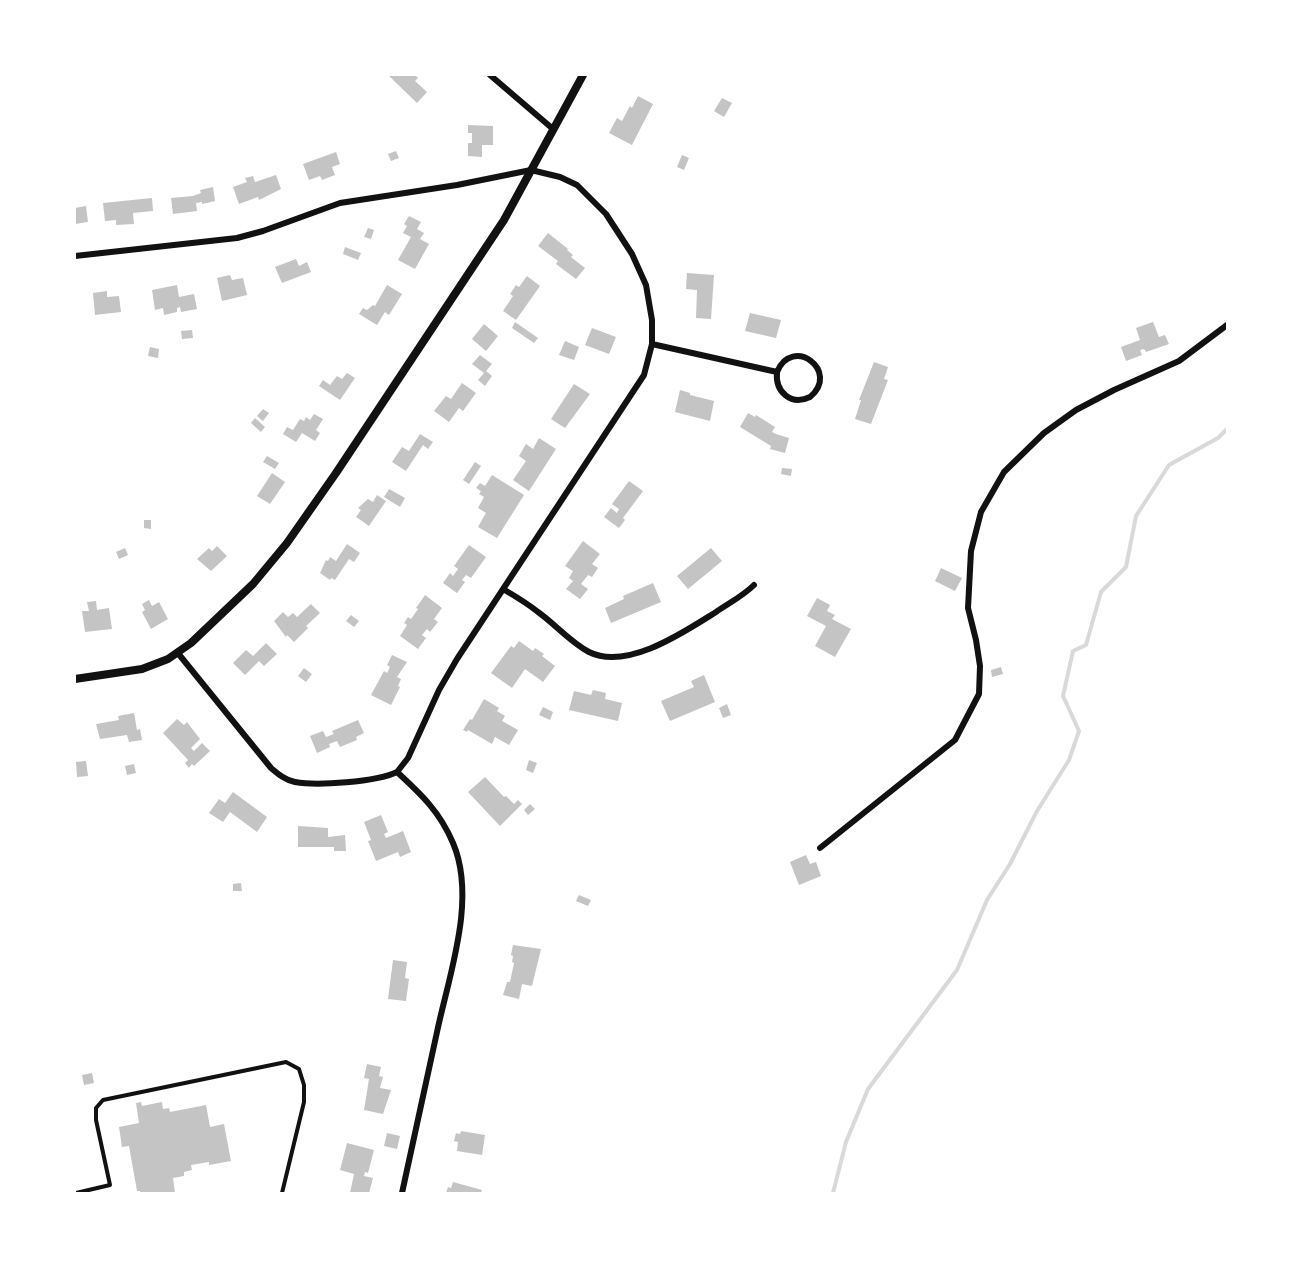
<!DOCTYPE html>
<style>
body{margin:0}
#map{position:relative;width:1302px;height:1268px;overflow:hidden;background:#fff;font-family:"Zilla Slab",serif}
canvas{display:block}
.frame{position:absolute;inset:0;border:76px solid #fff;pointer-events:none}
</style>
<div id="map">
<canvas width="1302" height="1268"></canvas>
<div class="frame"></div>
</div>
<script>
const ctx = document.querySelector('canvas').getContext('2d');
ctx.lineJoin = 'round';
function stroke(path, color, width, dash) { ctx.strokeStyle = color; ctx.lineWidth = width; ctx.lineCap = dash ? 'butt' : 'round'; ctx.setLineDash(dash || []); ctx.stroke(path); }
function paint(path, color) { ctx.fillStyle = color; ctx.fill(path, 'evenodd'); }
stroke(new Path2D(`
 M 833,1193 L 846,1142 L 868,1089 L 957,970 L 987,900 L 1010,864 L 1037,811 L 1069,760 L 1079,731 L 1063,696 L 1073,651 L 1086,645 L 1101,592 L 1126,567 L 1136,516 L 1169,465 L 1218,438 L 1227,429`), '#d9d9d9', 4);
paint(new Path2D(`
 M 388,75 L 415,75 L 418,78 L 415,81 L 427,92 L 417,103 Z
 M 638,96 L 653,104 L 632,145 L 609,133 L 617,118 L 622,121 L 630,106 L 632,108 Z
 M 722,98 L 732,103 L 724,117 L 714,111 Z
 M 468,125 L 493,126 L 493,145 L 482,145 L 482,157 L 468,156 L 468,143 L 472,143 L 472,133 L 468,133 Z
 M 396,151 L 399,158 L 391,161 L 388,154 Z
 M 336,152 L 340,164 L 332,167 L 335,175 L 322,180 L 320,176 L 309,180 L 303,164 Z
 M 682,155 L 689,158 L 684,170 L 677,167 Z
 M 276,175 L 281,189 L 259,200 L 258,197 L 239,204 L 233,187 L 247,182 L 245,178 L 253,176 L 255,182 Z
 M 213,187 L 215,201 L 202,204 L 202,202 L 196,203 L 197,211 L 173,214 L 171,198 L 193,196 L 201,193 L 200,190 Z
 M 152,198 L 153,211 L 133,213 L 134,224 L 116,225 L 116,220 L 105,221 L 103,203 Z
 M 86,206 L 88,222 L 75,224 L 75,208 Z
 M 409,216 L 421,222 L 417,229 L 424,233 L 420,239 L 429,244 L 415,269 L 398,260 L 411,237 L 403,233 L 407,226 L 404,224 Z
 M 368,228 L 374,230 L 371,239 L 364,237 Z
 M 548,233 L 568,249 L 567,250 L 573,255 L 571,257 L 585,268 L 576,279 L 556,264 L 558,261 L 538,246 Z
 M 345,247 L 361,253 L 358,260 L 343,254 Z
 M 296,259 L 299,266 L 307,262 L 311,272 L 282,283 L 275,267 Z
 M 687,273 L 714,275 L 711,319 L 696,318 L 697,290 L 686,289 Z
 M 230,275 L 232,280 L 243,278 L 247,295 L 222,301 L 217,278 Z
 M 527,276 L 540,286 L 516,320 L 503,311 L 513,296 L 510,294 L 516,285 L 519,287 Z
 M 177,285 L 179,297 L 194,294 L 197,309 L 181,312 L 180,307 L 177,308 L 177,312 L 164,315 L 163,308 L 155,310 L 152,290 Z
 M 387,285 L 402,294 L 389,315 L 385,312 L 377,325 L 359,314 L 363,308 L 367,310 L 373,305 L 375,306 Z
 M 107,291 L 107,297 L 119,296 L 121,312 L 95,315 L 93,293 Z
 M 750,313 L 781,320 L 776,338 L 745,331 Z
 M 515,322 L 538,338 L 534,343 L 512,328 Z
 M 1153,322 L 1159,337 L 1165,335 L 1169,344 L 1146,352 L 1144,349 L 1140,350 L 1142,355 L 1126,361 L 1121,347 L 1140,340 L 1136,328 Z
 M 484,324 L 498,336 L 486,351 L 472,339 Z
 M 592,328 L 616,337 L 609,354 L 585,345 Z
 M 192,330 L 193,338 L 182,339 L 181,331 Z
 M 565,341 L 579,347 L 574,360 L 559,355 Z
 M 150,347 L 159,349 L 158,358 L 148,356 Z
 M 480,355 L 492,364 L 486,371 L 492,376 L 485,386 L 478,380 L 484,373 L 472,364 Z
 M 874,362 L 888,367 L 884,379 L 888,380 L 871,424 L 855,419 L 861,400 L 859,400 Z
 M 347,373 L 355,378 L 340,400 L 319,386 L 323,380 L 330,385 L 337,376 L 342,379 Z
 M 462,383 L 476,393 L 463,411 L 459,408 L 449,422 L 434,411 L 446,396 L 451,399 Z
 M 574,384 L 590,394 L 565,428 L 551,419 Z
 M 680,390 L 690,393 L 690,395 L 714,401 L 710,421 L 675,412 Z
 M 263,409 L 269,413 L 263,421 L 257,416 Z
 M 748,413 L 755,417 L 756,415 L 775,427 L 772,432 L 776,434 L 789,438 L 785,453 L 770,449 L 771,446 L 740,427 Z
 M 314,414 L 323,419 L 316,430 L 320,433 L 315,441 L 302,433 L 296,442 L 283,434 L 287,427 L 293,430 L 300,419 L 304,421 L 306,417 L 310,420 Z
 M 255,418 L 265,427 L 261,432 L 251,423 Z
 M 420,434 L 433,442 L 428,449 L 423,445 L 406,471 L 392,462 L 402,447 L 409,451 Z
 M 539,438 L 556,449 L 529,491 L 513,480 L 526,461 L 519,456 L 526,444 L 533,449 Z
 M 267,456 L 279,463 L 275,469 L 263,462 Z
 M 475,462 L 481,466 L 469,484 L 463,480 Z
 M 782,468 L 792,469 L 791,476 L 781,474 Z
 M 272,473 L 285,482 L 270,504 L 257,496 Z
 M 492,475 L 524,495 L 497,538 L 478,527 L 486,513 L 478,508 L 484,497 L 479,494 L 481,491 L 476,488 L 480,483 L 485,486 Z
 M 629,481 L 643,491 L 623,518 L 625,520 L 619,528 L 604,517 L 611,508 L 617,513 L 619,509 L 612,504 Z
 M 389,489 L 405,498 L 400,507 L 384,497 Z
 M 377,495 L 386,501 L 369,526 L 356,517 L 361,510 L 358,508 L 368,499 L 373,502 Z
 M 144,520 L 151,520 L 151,529 L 144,528 Z
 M 583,541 L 600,554 L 592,564 L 598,568 L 592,577 L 588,575 L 581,584 L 588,589 L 580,599 L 566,589 L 573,581 L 569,578 L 573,571 L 565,566 Z
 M 347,544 L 360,553 L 354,562 L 349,559 L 335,580 L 331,578 L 330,580 L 320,573 L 326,560 L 328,561 L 330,557 L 336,561 Z
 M 469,545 L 486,557 L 471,578 L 466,575 L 462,580 L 465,582 L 457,593 L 443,583 L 450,573 L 453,576 L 458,569 L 454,566 Z
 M 217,546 L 227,556 L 211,571 L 197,559 L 209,548 L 212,551 Z
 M 125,548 L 128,555 L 119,559 L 116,552 Z
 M 711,548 L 722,561 L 688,589 L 677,576 Z
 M 941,568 L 962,578 L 955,591 L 935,581 Z
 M 653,583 L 661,602 L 611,623 L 605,608 L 624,599 L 623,596 Z
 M 425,595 L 442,608 L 434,619 L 438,622 L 430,632 L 427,629 L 422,635 L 426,638 L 418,649 L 400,636 L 407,625 L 404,623 L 408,617 L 411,619 L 418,609 L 416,608 Z
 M 817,598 L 830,605 L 827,611 L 835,615 L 832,619 L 851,629 L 835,657 L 815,646 L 826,626 L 807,616 Z
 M 149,600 L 152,606 L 159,602 L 168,619 L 151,629 L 142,612 L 145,610 L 142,604 Z
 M 96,601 L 97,610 L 109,608 L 112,629 L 85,632 L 82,611 L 89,611 L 87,602 Z
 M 311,604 L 320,613 L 306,626 L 308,628 L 294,642 L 287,635 L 286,637 L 274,621 L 283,612 L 288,617 L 293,613 L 297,617 Z
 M 351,615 L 359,621 L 354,627 L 346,621 Z
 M 519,641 L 533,651 L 535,648 L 544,654 L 542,656 L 555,666 L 543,682 L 525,669 L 512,688 L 491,673 L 511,646 L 514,648 Z
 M 266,643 L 277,654 L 264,666 L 259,661 L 245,675 L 233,663 L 246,650 L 253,656 Z
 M 392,655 L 407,662 L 397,677 L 401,679 L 398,686 L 400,687 L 391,705 L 371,695 L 384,671 L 387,673 L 390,667 L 387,665 Z
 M 1001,667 L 1003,674 L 992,677 L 991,670 Z
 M 304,668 L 312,674 L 306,682 L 298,676 Z
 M 704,675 L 715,702 L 670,721 L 661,701 L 694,687 L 691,681 Z
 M 593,690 L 606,693 L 605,699 L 622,703 L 618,721 L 569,710 L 574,691 L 591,695 Z
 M 484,699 L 499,708 L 497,711 L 505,716 L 502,721 L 518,730 L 509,745 L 495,737 L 492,744 L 468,730 L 467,732 L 463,730 L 470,719 L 472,720 Z
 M 727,704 L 731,715 L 723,718 L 719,708 Z
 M 543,707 L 553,712 L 550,720 L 539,715 Z
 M 134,713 L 137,730 L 140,729 L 142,740 L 129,742 L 127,735 L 100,739 L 96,724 L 119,720 L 118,716 Z
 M 177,719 L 184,725 L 187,722 L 200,739 L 191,748 L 194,751 L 202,743 L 210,751 L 194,766 L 192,764 L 189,768 L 185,763 L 188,760 L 163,733 Z
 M 358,720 L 364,733 L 356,737 L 357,740 L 340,747 L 337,741 L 329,744 L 330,747 L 317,753 L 310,736 L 323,731 L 326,737 L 334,734 L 332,731 Z
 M 529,760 L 537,763 L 533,773 L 526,770 Z
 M 86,761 L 88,776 L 77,777 L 76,762 Z
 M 134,764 L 136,773 L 127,775 L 125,766 Z
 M 485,777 L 504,797 L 506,796 L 514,804 L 518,800 L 522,804 L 500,826 L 468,792 Z
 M 233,792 L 267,817 L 257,832 L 230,812 L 223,822 L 209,813 L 219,799 L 225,803 Z
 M 530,804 L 535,809 L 528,815 L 524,810 Z
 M 381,815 L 388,832 L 384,834 L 386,838 L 403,831 L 411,852 L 400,857 L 398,852 L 376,861 L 368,841 L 371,840 L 364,822 Z
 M 298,826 L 328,828 L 328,837 L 345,835 L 346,851 L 334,851 L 334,847 L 298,847 Z
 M 806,855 L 810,864 L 816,862 L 821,876 L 799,885 L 790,862 Z
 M 241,883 L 242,891 L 233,891 L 233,884 Z
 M 579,895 L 591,900 L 588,906 L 576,901 Z
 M 513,945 L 541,949 L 532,986 L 522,984 L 519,999 L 503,995 L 507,982 L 510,982 L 514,963 L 512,962 L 513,956 L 511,955 Z
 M 393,960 L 407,962 L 405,978 L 409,979 L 406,1001 L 388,999 Z
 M 367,1064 L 381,1067 L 379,1076 L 383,1077 L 380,1088 L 391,1090 L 383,1114 L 364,1110 L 369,1079 L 364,1078 Z
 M 92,1073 L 94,1083 L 84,1085 L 82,1075 Z
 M 141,1102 L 142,1106 L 162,1102 L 163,1109 L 169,1108 L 170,1112 L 206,1105 L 210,1127 L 224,1124 L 231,1161 L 209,1165 L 209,1162 L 191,1165 L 192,1170 L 184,1172 L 184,1176 L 173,1178 L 175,1193 L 140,1193 L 140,1191 L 137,1191 L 129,1146 L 122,1147 L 119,1127 L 139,1123 L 136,1103 Z
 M 461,1131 L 485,1135 L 482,1155 L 457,1151 L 458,1142 L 454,1141 L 456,1133 L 460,1134 Z
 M 387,1133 L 400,1136 L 397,1149 L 384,1146 Z
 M 347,1143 L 374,1150 L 368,1173 L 365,1172 L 364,1176 L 373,1178 L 369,1193 L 350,1193 L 354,1174 L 340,1170 Z
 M 453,1182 L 482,1190 L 481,1193 L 446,1193 L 448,1187 L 451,1188 Z`), '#c4c4c4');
stroke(new Path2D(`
 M 76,1193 L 110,1185 L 96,1120 L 96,1108 L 103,1100 L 286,1062 L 299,1069 L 304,1085 L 304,1102 L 282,1193`), '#111', 4);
stroke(new Path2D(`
 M 490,75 L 553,129
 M 75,256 L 237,238 L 263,231 L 340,203 L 457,185 L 531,170 L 560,177 L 577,185 L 606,214 L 632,254 L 646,285 L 652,320 L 652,344 L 644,375 L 457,659 L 439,690 L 408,758 L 397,772
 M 652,344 L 777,372 C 775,392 791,406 810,397 C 841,371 792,335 777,372
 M 503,589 C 515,596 527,603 538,612 C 555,624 570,642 589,652 C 627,671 684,632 716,612 C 729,603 743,596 754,585
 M 177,652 L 271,768 C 278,774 285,780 295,782 C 317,786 376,782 397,772 C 421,794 440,812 453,843 C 477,899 449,975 437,1032 C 425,1085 414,1139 402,1193
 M 820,848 L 955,740 L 979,694 L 980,666 L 976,640 L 968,608 L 971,551 L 981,512 L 1004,472 L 1044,433 L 1076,410 L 1114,390 L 1179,361 L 1227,325`), '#111', 6);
stroke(new Path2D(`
 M 75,679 L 142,669 L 168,659 L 191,643 L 253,584 L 287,543 L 336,473 L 504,220 L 583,75`), '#111', 8);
</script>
